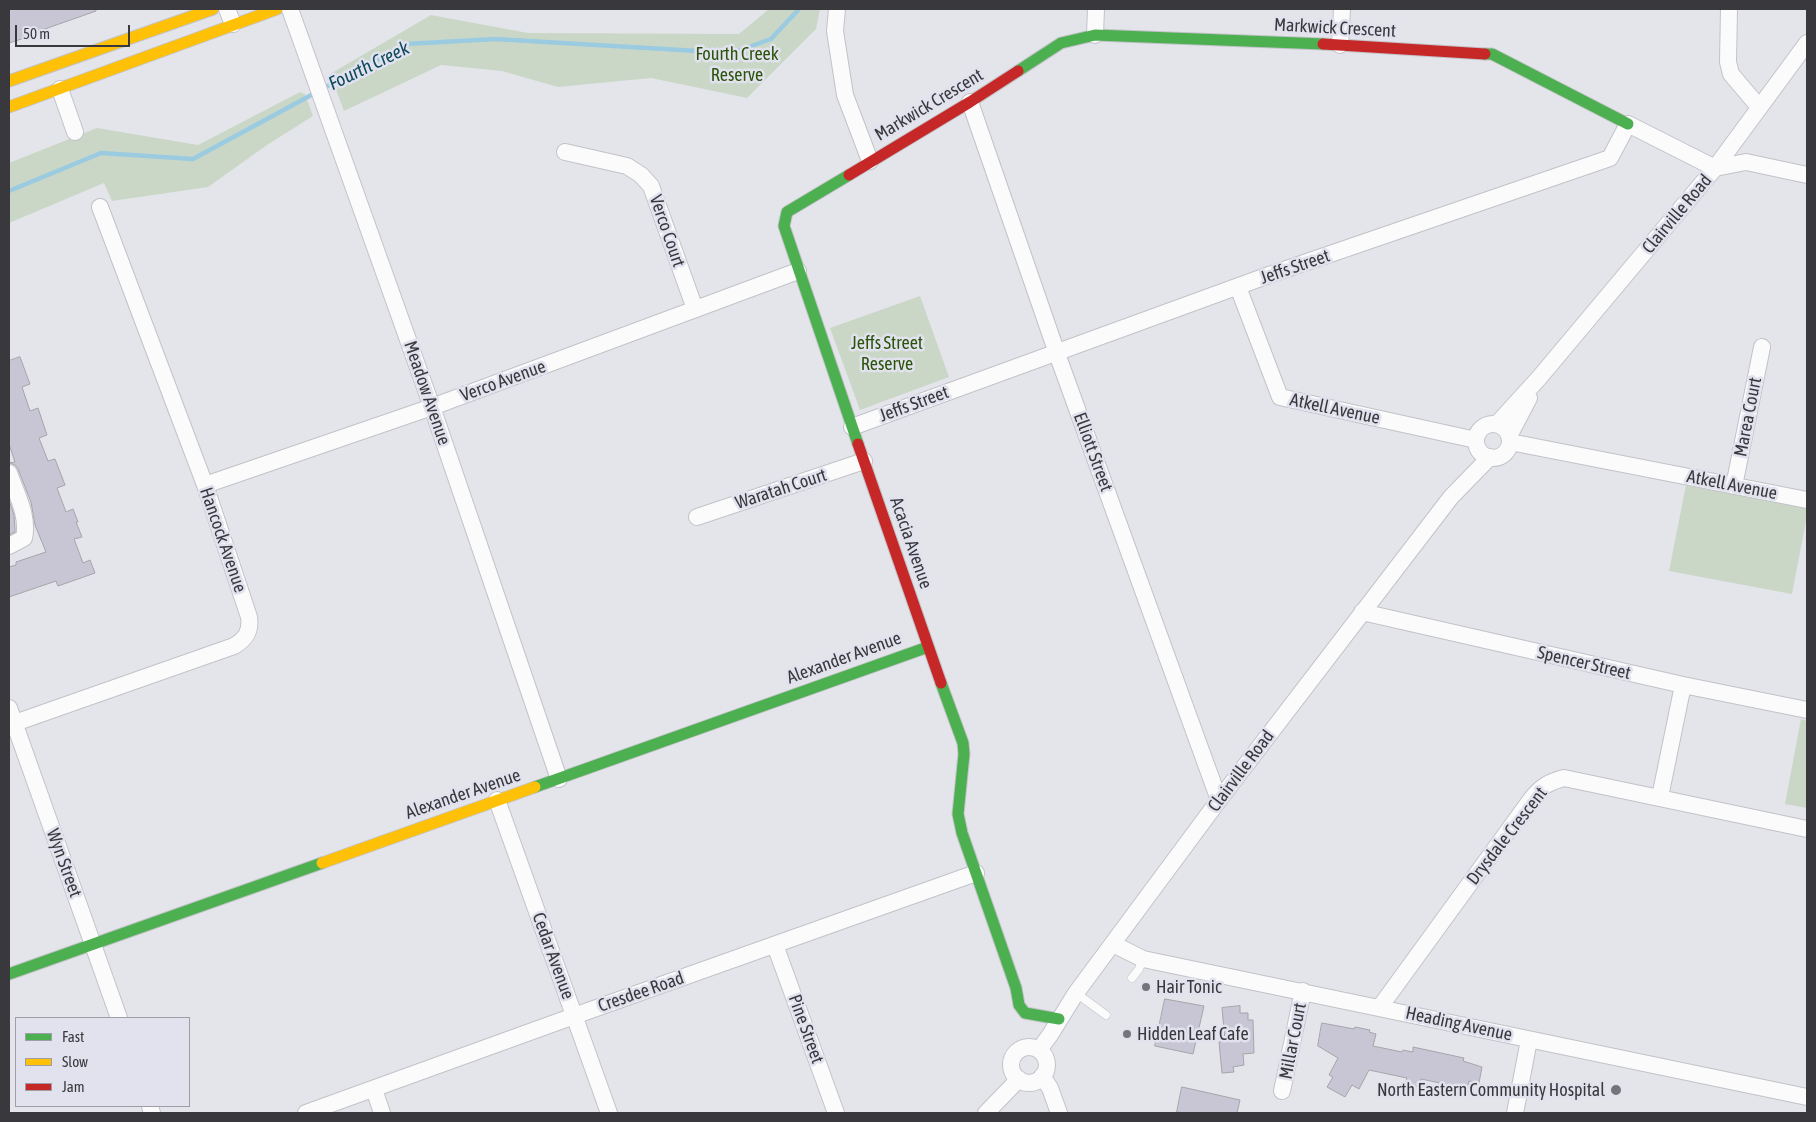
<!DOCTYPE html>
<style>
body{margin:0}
#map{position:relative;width:1816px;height:1122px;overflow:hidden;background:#e4e5eb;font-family:"Asap Condensed",sans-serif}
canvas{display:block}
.frame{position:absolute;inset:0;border:10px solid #38383d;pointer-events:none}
.legend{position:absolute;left:15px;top:1017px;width:175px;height:90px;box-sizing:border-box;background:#e1e2ee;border:1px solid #9d9ea7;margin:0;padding:6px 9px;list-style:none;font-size:15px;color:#38383d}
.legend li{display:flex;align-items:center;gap:10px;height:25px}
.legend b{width:25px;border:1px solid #9d9ea7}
.scale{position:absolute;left:15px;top:25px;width:115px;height:22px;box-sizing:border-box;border:2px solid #38383d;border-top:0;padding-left:6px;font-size:15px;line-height:18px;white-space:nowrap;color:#38383d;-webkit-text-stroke:4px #e1e2ee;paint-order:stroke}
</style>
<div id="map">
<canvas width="1816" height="1122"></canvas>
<div class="frame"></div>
<ul class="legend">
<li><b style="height:6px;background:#4caf50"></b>Fast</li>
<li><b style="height:6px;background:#ffc107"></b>Slow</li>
<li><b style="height:6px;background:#c62828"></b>Jam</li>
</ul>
<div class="scale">50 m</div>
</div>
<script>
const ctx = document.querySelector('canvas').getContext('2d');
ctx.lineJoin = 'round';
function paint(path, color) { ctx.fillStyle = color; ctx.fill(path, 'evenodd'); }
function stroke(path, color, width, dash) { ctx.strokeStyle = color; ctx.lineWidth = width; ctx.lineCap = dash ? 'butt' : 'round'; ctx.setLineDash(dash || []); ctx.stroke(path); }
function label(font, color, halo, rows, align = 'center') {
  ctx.font = font + ' "Asap Condensed",sans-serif'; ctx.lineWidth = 5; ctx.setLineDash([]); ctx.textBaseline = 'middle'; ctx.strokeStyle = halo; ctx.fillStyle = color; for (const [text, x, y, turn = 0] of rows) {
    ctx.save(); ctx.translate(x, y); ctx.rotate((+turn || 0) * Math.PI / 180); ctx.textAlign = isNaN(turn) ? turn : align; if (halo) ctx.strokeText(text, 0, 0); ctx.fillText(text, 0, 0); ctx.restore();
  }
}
paint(new Path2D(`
 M 769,9 L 820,9 L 816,29 L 747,98 L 651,78 L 558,87 L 502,71 L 441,65 L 344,111 L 330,74 L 431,15 L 528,33 L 739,34 Z
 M 300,92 L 305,94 L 313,116 L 267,145 L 208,187 L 112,201 L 104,183 L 9,223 L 9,163 L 97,128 L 198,145 Z
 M 920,296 L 949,377 L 860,410 L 830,328 Z
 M 1686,485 L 1807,508 L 1807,516 L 1792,594 L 1669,571 Z
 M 1801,719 L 1807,721 L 1807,808 L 1785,804 Z`), '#cad7c7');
stroke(new Path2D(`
 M 322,89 L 406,44 L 495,39 L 732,53 L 771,39 L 799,9
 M 9,191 L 101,153 L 193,159 L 315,93`), '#9acbe0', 4.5);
const building = new Path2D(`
 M 9,9 L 96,9 L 96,11 L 42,30 L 43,32 L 9,43 Z
 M 20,357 L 30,384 L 22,387 L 30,411 L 38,408 L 47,435 L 39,438 L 48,461 L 55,459 L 65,485 L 57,488 L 66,512 L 73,509 L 78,522 L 76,522 L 82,537 L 74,539 L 83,563 L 90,560 L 95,573 L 58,586 L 56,581 L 9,597 L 9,567 L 16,565 L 16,562 L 46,552 L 35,525 L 31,502 L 18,469 L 15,465 L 10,463 L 15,462 L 9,444 L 9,361 Z
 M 9,500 L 14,515 L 15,529 L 15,532 L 9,535 Z
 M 1165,999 L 1204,1006 L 1193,1054 L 1155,1046 Z
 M 1240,1006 L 1240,1013 L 1248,1013 L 1248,1020 L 1253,1020 L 1254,1053 L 1243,1054 L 1244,1065 L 1233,1067 L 1234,1072 L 1222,1073 L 1219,1042 L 1225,1041 L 1222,1008 Z
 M 1322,1023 L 1354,1029 L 1355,1027 L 1370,1030 L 1369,1032 L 1376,1034 L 1373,1046 L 1402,1052 L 1403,1050 L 1413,1052 L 1413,1047 L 1464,1058 L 1463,1061 L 1482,1067 L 1479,1083 L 1469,1081 L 1468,1086 L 1459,1084 L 1458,1087 L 1421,1079 L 1419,1087 L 1405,1084 L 1407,1078 L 1369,1070 L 1359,1089 L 1352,1085 L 1345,1097 L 1327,1087 L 1333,1077 L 1329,1075 L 1338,1058 L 1318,1046 Z
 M 1182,1087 L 1240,1100 L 1237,1113 L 1184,1113 L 1177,1112 Z`);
paint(building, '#c8c6d4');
stroke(building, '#a4a4a9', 1);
const lane = new Path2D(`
 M 1132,978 L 1139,969 L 1143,959
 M 1076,993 L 1106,1015`);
const street = new Path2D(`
 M 227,9 L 233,24
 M 290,9 L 432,407 L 559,779
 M 837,9 L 835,31 L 845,95 L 870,161
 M 1729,9 L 1728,62 L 1731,74 L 1759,107
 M 1095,35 L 1096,9
 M 1340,45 L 1342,9
 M 60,89 L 75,132
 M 970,102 L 1060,362 L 1219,800
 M 565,152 L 627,166 L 641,175 L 651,186 L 695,309
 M 1238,287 L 1280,397 L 1476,440
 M 1497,424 L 1539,378 L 1715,168 L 1807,43
 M1476 441a17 17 0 1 1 34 0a17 17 0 1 1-34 0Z
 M 852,427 L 1269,275 L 1610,158 L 1628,124 L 1715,168 L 1746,162 L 1807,175
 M 1509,436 L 1529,398
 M 1510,442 L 1807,500
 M 9,473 C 16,493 29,516 24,538 L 9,546
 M 205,485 L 432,407 L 798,271
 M 1734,486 L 1762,347
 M 697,517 L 864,461
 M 1362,612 L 1683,685 L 1807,710
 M 9,708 L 119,1018
 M 9,725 L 234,646 C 246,639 251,631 249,617 L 205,485 L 100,207
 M 1660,797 L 1683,685
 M 497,800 L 609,1113
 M 1113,944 L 1143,959 C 1365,1003 1586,1051 1807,1097
 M 775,945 L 836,1113
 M 1380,1007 L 1532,798 C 1542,786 1549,782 1564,778 L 1807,829
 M1011 1065a18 18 0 1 1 36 0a18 18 0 1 1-36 0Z
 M 1039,1050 L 1050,1035 L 1076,993 L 1219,800 L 1451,497 L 1490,457
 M 1042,1076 L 1050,1088 L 1059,1113
 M 374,1089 L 382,1113
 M 1282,1091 L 1303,991
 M 150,1106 L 152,1113
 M 306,1113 L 574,1016 L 976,873
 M 986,1113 L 1019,1079
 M 1515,1113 L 1529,1040`);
const fast = new Path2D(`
 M 1485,54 L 1492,54 L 1628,124
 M 1018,71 L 1061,43 L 1095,35 L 1323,44
 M 849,175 L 787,212 L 784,226 L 858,444
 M 941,683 L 963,743 L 964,754 L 958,814 L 962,833 L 1016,988 L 1019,1005 L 1025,1013 L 1059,1019
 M 535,787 L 928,647
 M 9,974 L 322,863`);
const slow = new Path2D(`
 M 9,81 L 213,9
 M 9,107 L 277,9
 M 322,863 L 535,787`);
const jam = new Path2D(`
 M 1323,44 L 1485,54
 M 849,175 L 970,102 L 1018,71
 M 858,444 L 941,683`);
stroke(lane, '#c2c3c8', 9);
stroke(street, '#c2c3c8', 18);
stroke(fast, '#c2c3c8', 13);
stroke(slow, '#c2c3c8', 13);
stroke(jam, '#c2c3c8', 13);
stroke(lane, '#fbfbfc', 8);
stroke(street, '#fbfbfc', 16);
stroke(fast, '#4caf50', 11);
stroke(slow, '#ffc107', 11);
stroke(jam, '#c62828', 11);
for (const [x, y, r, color] of [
 [1146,987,5,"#74757a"],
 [1127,1034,5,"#74757a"],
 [1616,1090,6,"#74757a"]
]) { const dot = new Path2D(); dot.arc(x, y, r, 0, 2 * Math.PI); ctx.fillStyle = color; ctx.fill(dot); stroke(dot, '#e1e2ee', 2); }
label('18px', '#38383d', '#e1e2ee', [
 ["Markwick Crescent",1335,28,3],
 ["Markwick Crescent",929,105,-31],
 ["Clairville Road",1677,214,-50],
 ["Verco Court",667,231,71],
 ["Jeffs Street",1295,267,-19],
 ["Verco Avenue",503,381,-20],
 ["Meadow Avenue",427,393,71],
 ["Jeffs Street",914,404,-20],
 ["Atkell Avenue",1335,409,12],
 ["Marea Court",1748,417,-79],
 ["Elliott Street",1093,452,70],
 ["Atkell Avenue",1732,485,11],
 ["Waratah Court",781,489,-18],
 ["Hancock Avenue",223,540,71],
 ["Acacia Avenue",911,543,71],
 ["Alexander Avenue",844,658,-20],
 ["Spencer Street",1584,663,13],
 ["Clairville Road",1241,771,-53],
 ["Alexander Avenue",463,794,-19],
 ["Drysdale Crescent",1507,836,-52],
 ["Wyn Street",64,863,70],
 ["Cedar Avenue",553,956,70],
 ["Cresdee Road",641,992,-19],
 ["Heading Avenue",1459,1024,12],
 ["Pine Street",806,1029,70],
 ["Millar Court",1293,1041,-79]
]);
label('18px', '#2b540a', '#e1e2ee', [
 ["Fourth Creek",737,54],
 ["Reserve",737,75],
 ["Jeffs Street",887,343],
 ["Reserve",887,364]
]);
label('18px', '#38383d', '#e1e2ee', [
 ["Hair Tonic",1156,987],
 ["Hidden Leaf Cafe",1137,1034],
 ["North Eastern Community Hospital",1605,1090,"right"]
], 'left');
label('italic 19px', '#0f4a5e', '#e1e2ee', [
 ["Fourth Creek",369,66,-26]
]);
</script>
